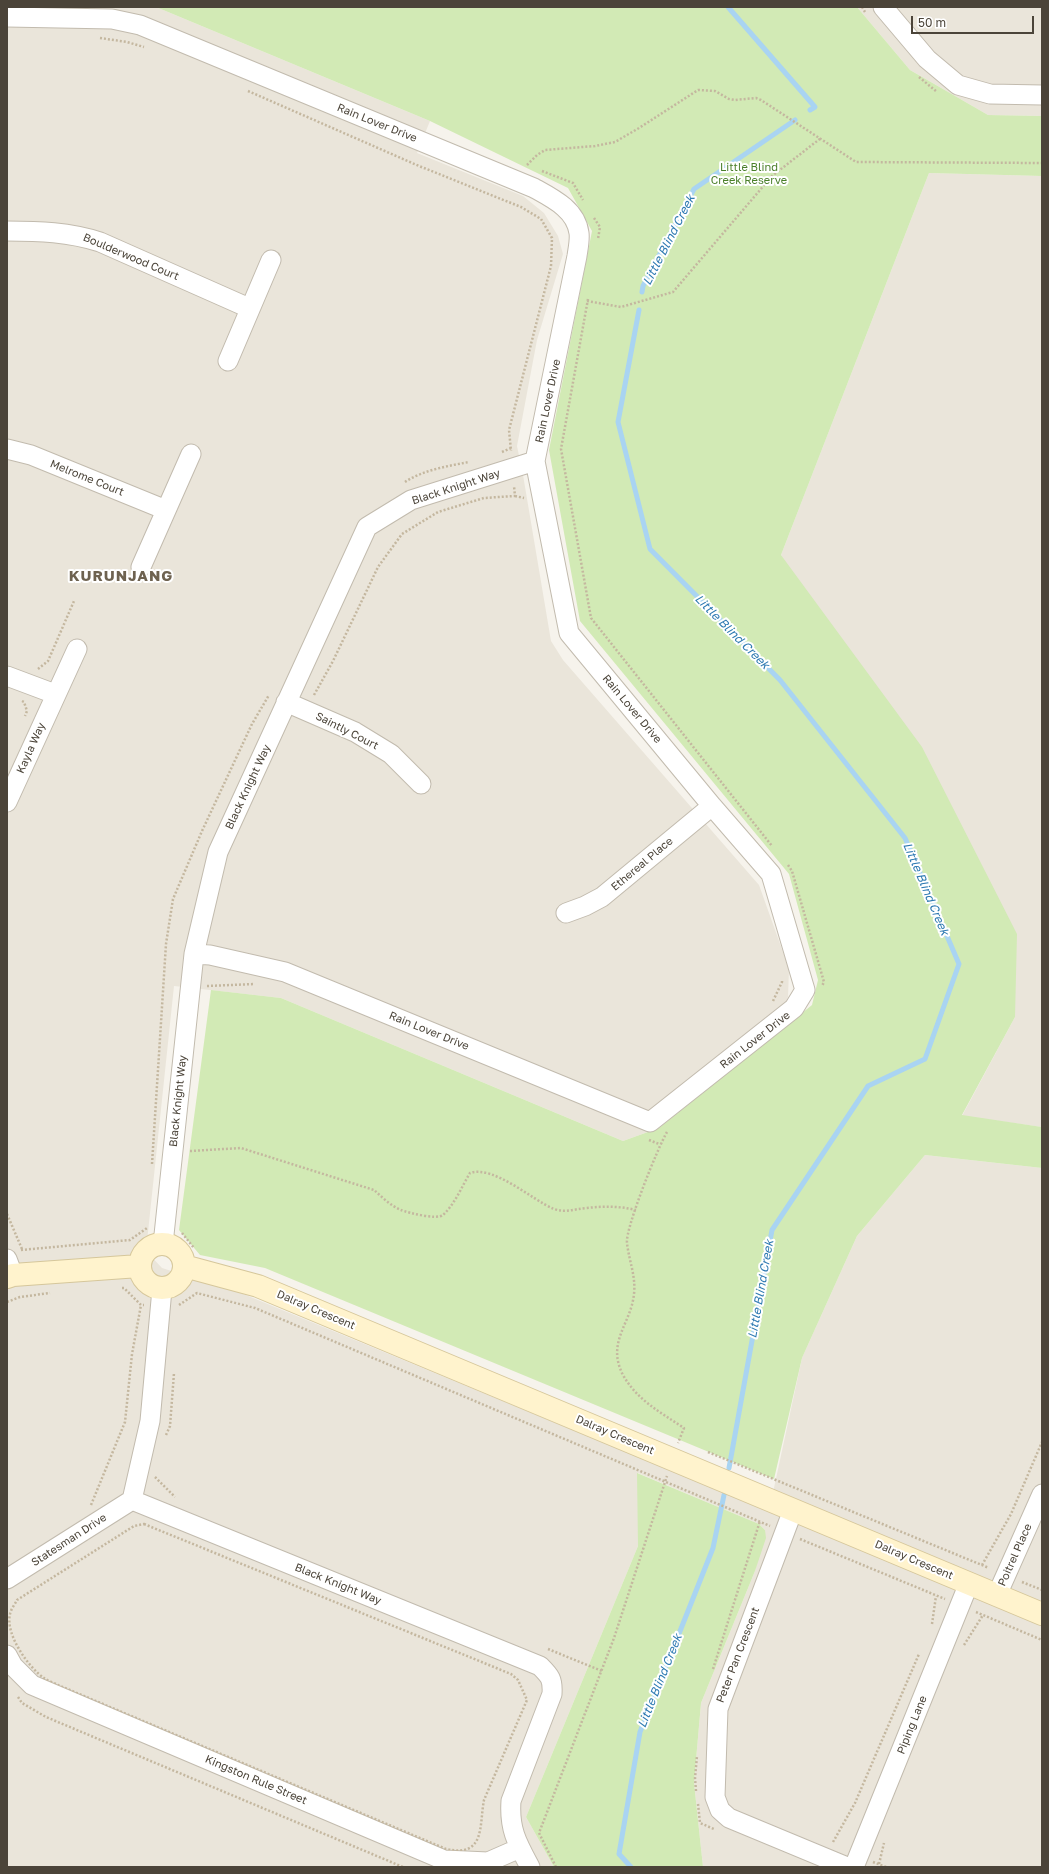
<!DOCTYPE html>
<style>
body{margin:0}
#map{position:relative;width:1049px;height:1874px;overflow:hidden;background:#f6f3ec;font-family:"Golos Text",sans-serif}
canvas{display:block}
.frame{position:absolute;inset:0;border:8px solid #4b4439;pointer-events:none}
.scale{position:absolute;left:911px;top:16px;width:123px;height:18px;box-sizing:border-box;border:2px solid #4b4439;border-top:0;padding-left:5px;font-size:12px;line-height:14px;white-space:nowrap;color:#4b4439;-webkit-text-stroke:3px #fff;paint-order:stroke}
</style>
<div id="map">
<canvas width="1049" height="1874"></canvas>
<div class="frame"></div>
<div class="scale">50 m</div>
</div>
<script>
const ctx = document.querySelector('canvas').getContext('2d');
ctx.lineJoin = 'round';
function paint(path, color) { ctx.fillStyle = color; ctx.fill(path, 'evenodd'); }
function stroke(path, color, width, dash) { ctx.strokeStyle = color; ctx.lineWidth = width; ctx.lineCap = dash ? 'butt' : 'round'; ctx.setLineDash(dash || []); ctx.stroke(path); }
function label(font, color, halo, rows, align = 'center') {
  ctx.font = font + ' "Golos Text",sans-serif'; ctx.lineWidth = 4; ctx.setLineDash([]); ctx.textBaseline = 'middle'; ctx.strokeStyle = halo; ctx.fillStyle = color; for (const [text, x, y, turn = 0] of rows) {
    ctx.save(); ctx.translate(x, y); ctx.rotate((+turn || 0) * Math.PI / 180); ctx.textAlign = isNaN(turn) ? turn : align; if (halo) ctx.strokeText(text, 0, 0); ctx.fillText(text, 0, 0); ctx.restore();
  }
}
paint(new Path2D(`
 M 7,7 L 156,7 L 430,121 L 417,153 L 523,196 L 544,213 L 558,236 L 563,254 L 537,340 L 517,446 L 523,475 L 551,641 L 563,660 L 759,885 L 789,969 L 788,997 L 776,1028 L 659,1128 L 623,1141 L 281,998 L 174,986 L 146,1251 L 162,1268 L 241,1293 L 769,1511 L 802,1358 L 857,1236 L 925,1155 L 1042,1168 L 1042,1867 L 703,1867 L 694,1783 L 701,1703 L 755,1571 L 765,1530 L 759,1524 L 638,1473 L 638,1546 L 526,1817 L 554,1867 L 7,1867 Z
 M 857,7 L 1042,7 L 1042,116 L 988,115 L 910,70 Z
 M 929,173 L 1042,176 L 1042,1127 L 962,1116 L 1015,1017 L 781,555 Z`), '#eae5da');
paint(new Path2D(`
 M 156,7 L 857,7 L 910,70 L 988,115 L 1042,116 L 1042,176 L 929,173 L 781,555 L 922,747 L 1017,934 L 1015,1017 L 962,1115 L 1042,1127 L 1042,1168 L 925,1155 L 857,1236 L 802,1358 L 774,1479 L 265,1268 L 200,1255 L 179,1230 L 211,990 L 281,998 L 623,1141 L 659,1128 L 812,1005 L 818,980 L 789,874 L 580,621 L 549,450 L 592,231 L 568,188 L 430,121 Z
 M 637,1473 L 759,1524 L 765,1530 L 766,1538 L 755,1571 L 701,1703 L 694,1783 L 703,1867 L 554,1867 L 526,1817 L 638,1546 Z`), '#d2eab5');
stroke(new Path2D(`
 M 728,7 L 815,107 L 810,110
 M 642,292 L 643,286 L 694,189 L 795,120
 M 639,310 L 618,422 L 650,549 L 780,680 L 905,838 L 959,964 L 925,1059 L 868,1086 L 772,1230 L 729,1468
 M 631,1867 L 619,1854 L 640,1732 L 713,1548 L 724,1495`), '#a9d4f2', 5);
const street = new Path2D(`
 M 883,7 L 927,59 L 958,85 L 990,94 L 1042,95
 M 7,17 L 112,19 L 140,25 L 534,188 C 554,199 576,210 579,233 C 580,240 578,249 577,256 L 535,461 L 569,633 L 712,806 L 771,874 L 805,990 L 794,1008 L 650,1122 L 285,972 L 210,955 L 194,954
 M 7,231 C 39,231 69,232 100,242 L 249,308
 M 228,361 L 271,260
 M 7,449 L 31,455 L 166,510
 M 141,567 L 191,454
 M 7,676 L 55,694
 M 286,702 L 355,732 L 391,754 L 421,784
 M 7,802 L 77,649
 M 566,913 L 585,906 L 602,897 L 712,806
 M 163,1244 L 194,954 L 218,852 L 367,527 L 411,500 L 535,461
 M 7,1259 L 13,1275
 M 162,1289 L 150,1421 L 132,1500 L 540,1666 C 550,1676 553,1679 552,1694 L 511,1801 C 509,1829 517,1843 530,1867
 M 793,1510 L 718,1709 L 715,1797 L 720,1810 L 729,1818 L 847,1867
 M 7,1579 L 132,1500
 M 997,1595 L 1042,1494
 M 7,1655 L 13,1666 L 32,1685 L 444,1860 L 488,1862 L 520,1848
 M 854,1867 L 969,1583`);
const secondary = new Path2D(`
 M140 1266a22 22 0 1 1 44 0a22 22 0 1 1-44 0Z
 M 184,1266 L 258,1286 L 1042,1614
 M 7,1277 L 13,1275 L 139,1266`);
stroke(street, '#c2bbae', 21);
stroke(secondary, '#d6c79b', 24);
stroke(new Path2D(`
 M 862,7 L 865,12
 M 100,38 L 127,42 L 144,47
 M 919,77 L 937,92
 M 248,91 L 419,166 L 521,207 L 541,219 L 552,238 L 551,266 L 509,430 L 511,451
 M 527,165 L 537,155 L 545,150 L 595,146 L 615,142 L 639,128 L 698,90 L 715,91 L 729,99 L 735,100 L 756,98 L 761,100 L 856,162 L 1042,163
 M 542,171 L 573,183 L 583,200
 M 594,218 L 600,227 L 598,239
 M 588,299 L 561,449 L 591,618 L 772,846
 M 587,301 L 621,307 L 673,292 L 772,176 L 821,138
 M 502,452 L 511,448
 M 405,482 C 423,470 448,466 469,462
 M 515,496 L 524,498
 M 38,669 L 48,661 L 74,601
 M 314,695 L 333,661 L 378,567 L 402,534 L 438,512 L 484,498 L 515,496 L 514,486
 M 22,701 L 24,702 L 27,711 L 25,716
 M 788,865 L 792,871 L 824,982 L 822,986
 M 207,986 L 254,984
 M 773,1001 L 782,982 L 782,979
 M 667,1132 C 658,1147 625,1229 627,1243 C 629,1261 636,1276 634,1294 C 631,1324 606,1342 623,1375 C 637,1400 660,1412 684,1428 L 678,1443
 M 649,1140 L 659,1144
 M 190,1151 L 241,1148 L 374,1190 C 382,1197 391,1206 401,1210 C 409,1213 437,1220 443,1215 C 455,1204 462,1186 470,1173 C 494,1165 532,1200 554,1209 C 566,1213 574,1209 587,1208 C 604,1206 619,1206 636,1210
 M 152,1164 L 166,944 L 173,899 L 202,831 L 252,724 L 269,695
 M 7,1214 L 22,1249
 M 182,1233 L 194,1248
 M 21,1250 L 130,1240 L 147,1228
 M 122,1288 L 124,1288 L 141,1305 L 144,1305
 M 7,1302 L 20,1297 L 50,1293
 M 179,1305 L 197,1293 L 255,1308 L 770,1526
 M 166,1435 L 170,1426 L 174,1373
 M 708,1452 L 989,1568
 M 155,1477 L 175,1497
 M 91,1505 L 125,1422 L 132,1354 L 141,1305
 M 144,1524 L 511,1674 L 518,1680 L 527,1700 L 484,1800 C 479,1825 486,1858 446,1849 L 58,1685 C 54,1683 48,1681 44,1678 C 28,1667 5,1634 10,1614 C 11,1609 15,1604 17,1600 L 134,1526 Z
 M 800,1539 L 945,1599
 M 982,1565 L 1011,1514 L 1042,1442
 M 1022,1582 L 1042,1590
 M 976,1612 L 1042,1640
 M 932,1624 L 936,1596
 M 964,1645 L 983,1615
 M 548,1649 L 602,1671
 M 713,1669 L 760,1521
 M 18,1697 L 22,1703 L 46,1717 L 403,1867
 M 696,1791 L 695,1778 L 697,1756
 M 698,1804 L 700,1823 L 714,1829
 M 833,1842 L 855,1803 L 919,1654
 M 873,1862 L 886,1867
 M 879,1864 L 884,1843
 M 556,1867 L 539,1833 L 614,1638 L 667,1476`), '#c4b79f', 2.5, [2, 2]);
stroke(street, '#fff', 19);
stroke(secondary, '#fff3cd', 22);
label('11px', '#4b4439', '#fff', [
 ["Rain Lover Drive",377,123,22],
 ["Boulderwood Court",131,257,23],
 ["Rain Lover Drive",548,401,-78],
 ["Melrome Court",87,478,22],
 ["Black Knight Way",456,487,-18],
 ["Rain Lover Drive",632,709,50],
 ["Saintly Court",347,731,27],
 ["Kayla Way",31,748,-66],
 ["Black Knight Way",248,787,-65],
 ["Ethereal Place",642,864,-40],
 ["Rain Lover Drive",429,1031,22],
 ["Rain Lover Drive",755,1040,-38],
 ["Black Knight Way",178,1101,-84],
 ["Dalray Crescent",316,1310,23],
 ["Dalray Crescent",615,1435,23],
 ["Statesman Drive",69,1540,-33],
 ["Poitrel Place",1015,1555,-66],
 ["Dalray Crescent",914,1560,23],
 ["Black Knight Way",338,1584,22],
 ["Peter Pan Crescent",738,1655,-69],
 ["Piping Lane",912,1725,-68],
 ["Kingston Rule Street",256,1780,23]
]);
label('11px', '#4a7f2a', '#fff', [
 ["Little Blind",749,168],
 ["Creek Reserve",749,181]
]);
label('italic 12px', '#2e7ab2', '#fff', [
 ["Little Blind Creek",669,240,-63],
 ["Little Blind Creek",732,632,45],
 ["Little Blind Creek",926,889,67],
 ["Little Blind Creek",761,1289,-80],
 ["Little Blind Creek",660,1681,-68]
]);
ctx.letterSpacing = '1px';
label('bold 15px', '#6e6250', '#fff', [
 ["KURUNJANG",121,576]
]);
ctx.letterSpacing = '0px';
</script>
